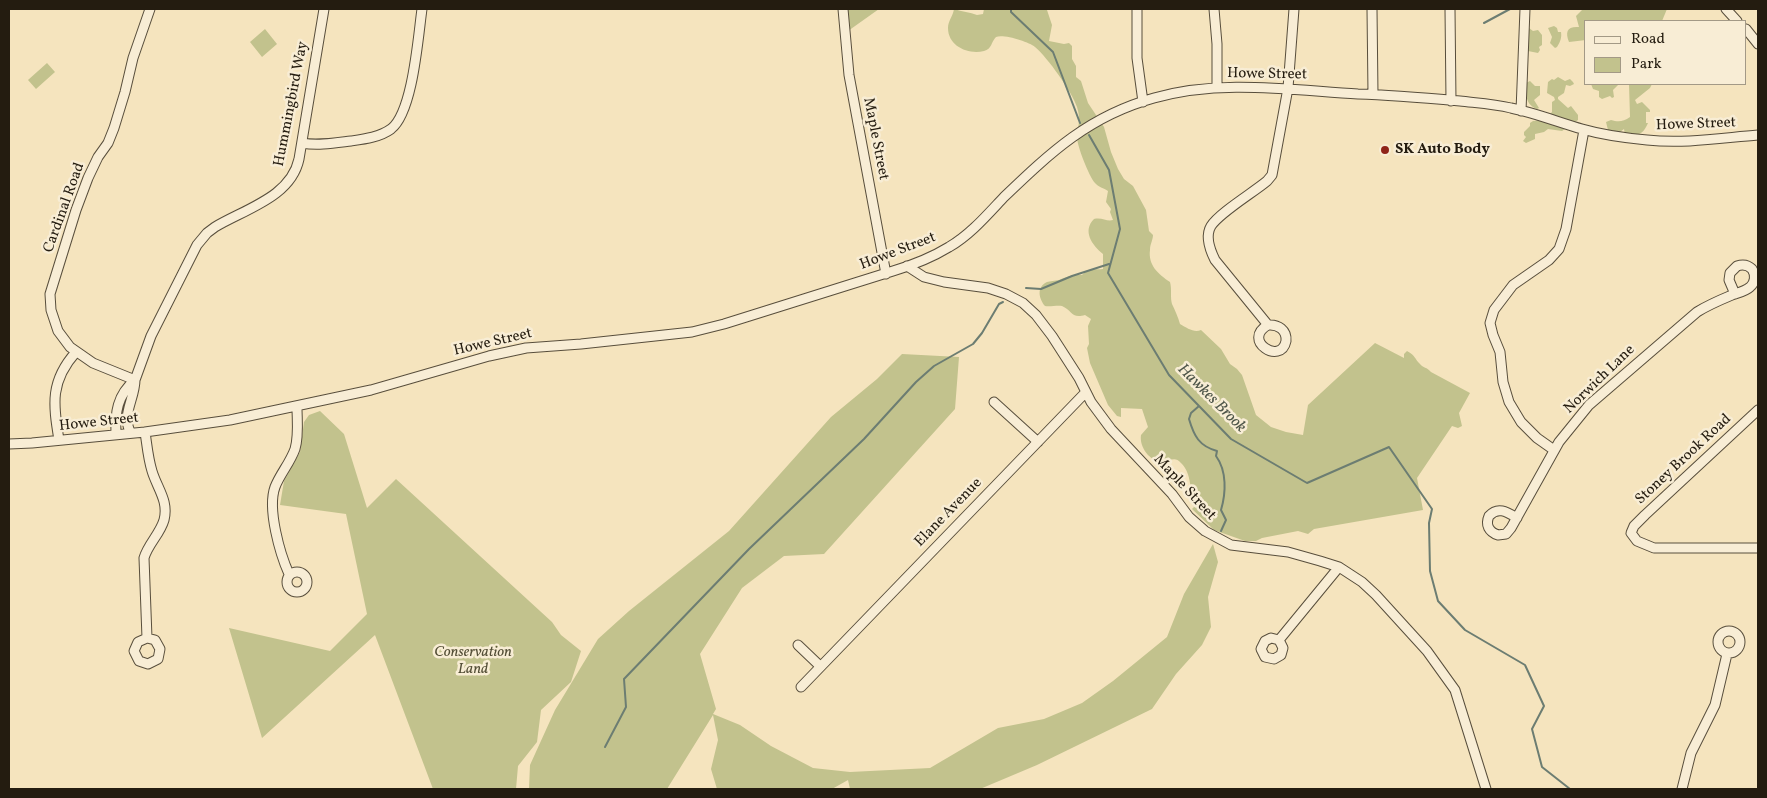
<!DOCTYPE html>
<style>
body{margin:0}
#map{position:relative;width:1767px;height:798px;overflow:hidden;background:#f5e4be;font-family:Vollkorn,serif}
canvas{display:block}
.frame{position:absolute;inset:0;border:10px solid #241c10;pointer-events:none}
.legend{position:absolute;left:1584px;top:20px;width:162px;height:65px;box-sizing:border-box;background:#f8edd5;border:1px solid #a39986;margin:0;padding:6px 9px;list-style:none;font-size:15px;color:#241c10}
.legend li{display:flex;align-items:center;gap:10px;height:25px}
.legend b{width:25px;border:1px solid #a39986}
</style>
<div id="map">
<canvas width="1767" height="798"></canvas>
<div class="frame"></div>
<ul class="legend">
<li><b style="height:6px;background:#f8edd5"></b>Road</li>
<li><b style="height:14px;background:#c2c28d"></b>Park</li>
</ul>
</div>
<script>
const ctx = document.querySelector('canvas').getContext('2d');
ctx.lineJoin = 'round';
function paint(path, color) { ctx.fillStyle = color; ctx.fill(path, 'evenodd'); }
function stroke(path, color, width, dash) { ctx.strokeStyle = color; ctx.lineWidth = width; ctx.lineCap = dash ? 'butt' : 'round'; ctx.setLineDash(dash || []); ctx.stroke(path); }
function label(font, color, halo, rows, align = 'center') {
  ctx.font = font + ' Vollkorn,serif'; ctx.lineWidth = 5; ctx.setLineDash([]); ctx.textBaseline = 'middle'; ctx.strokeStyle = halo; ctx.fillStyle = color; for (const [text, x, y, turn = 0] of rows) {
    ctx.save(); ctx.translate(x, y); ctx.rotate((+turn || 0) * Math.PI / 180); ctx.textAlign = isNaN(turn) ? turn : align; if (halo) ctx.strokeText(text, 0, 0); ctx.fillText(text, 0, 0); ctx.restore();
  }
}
paint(new Path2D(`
 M 846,9 L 879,9 L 848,31 Z
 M 954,9 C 962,12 970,12 977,15 L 983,14 L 984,9 L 1045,9 L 1047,10 L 1052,25 L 1049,41 L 1064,44 L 1069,43 L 1072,46 L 1072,59 L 1076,66 L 1076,77 L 1081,81 L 1088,103 L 1104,127 L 1111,152 L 1118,169 L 1124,179 L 1133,186 L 1146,210 L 1149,231 L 1153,235 C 1153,240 1150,244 1150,250 C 1148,265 1158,274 1170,282 C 1172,289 1170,298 1172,304 C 1175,310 1178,317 1180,324 C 1187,328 1194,333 1201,330 L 1221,349 L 1230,364 L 1237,369 L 1242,375 L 1256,415 L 1271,427 L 1286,432 L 1303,435 L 1308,405 L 1375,343 L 1404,358 L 1404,354 L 1407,351 C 1416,356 1414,358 1420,364 C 1423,368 1427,367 1431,372 L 1470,393 L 1459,413 L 1462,426 L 1458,428 L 1452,426 L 1417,478 L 1423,510 L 1314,529 L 1308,534 L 1298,531 L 1262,538 L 1256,541 L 1245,541 L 1214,530 L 1192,509 L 1194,507 C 1190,492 1192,473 1181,463 C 1175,456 1170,461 1163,462 C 1150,462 1139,447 1141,435 L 1148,427 L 1142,409 L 1121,408 L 1121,417 L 1117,416 L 1108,405 L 1090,363 L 1087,348 L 1089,344 L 1088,326 L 1091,319 L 1085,315 C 1071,319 1072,310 1062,306 C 1057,305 1050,307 1045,306 C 1039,299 1036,287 1047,282 C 1050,281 1055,281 1059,280 C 1066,277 1075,274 1082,275 C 1089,267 1094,270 1103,269 L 1103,254 C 1092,245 1082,231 1094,219 C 1102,217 1107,222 1113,220 L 1110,212 L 1111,209 L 1106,202 L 1108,191 C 1104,188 1098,187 1095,183 C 1089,176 1077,146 1077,137 C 1078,125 1081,120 1077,107 C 1072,92 1048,58 1035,47 C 1029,42 1004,34 996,37 C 991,42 992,49 984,51 C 968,55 948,46 948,28 C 948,21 953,16 954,9 Z
 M 1583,9 L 1667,9 L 1662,21 L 1586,21 L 1586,40 L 1569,42 C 1565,32 1567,26 1579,27 L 1576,16 Z
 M 1554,26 L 1557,28 L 1558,32 L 1561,32 C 1562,38 1560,42 1557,47 L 1555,48 L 1550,43 L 1552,37 L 1548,28 Z
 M 1527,28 L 1529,28 L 1533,31 L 1538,30 L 1542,35 L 1542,45 L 1539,47 L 1540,50 L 1538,53 L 1528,51 Z
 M 265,29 L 277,44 L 262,57 L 250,42 Z
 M 47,63 L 55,72 L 36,89 L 28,80 Z
 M 1558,77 L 1565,81 L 1570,79 L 1573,82 L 1574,84 L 1570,86 L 1566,85 L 1564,93 L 1558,97 L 1558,99 L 1568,108 L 1571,106 L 1578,115 L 1578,120 L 1562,131 L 1548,129 L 1544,132 L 1535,134 L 1535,139 L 1526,143 L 1523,141 L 1526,137 L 1524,135 L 1524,132 L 1530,126 L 1530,123 L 1533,121 L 1544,120 L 1552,112 L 1552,102 L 1555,100 L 1554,97 L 1547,93 L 1548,82 L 1552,79 L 1554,80 Z
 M 1530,81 L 1535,86 L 1540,86 L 1540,95 L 1534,100 L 1539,108 L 1537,109 C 1526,105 1525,94 1526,83 Z
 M 1591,84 L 1619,84 L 1613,90 L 1614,97 L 1612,98 L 1610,96 L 1602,99 L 1599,97 L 1599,91 L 1593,89 Z
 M 1629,84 L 1652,84 L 1650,88 L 1635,100 L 1637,104 L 1642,102 L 1650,110 L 1650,112 L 1646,112 L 1646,123 L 1648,123 C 1643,135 1638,136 1625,135 L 1624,129 L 1620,132 L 1608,130 L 1606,122 L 1611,120 C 1618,122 1623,122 1630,117 Z
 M 902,354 L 959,357 L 955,409 L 824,554 L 784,556 L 742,588 L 700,654 L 716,709 L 713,714 L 740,725 L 771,746 L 813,768 L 850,772 L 930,768 L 998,728 L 1044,719 L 1082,703 L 1113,681 L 1167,637 L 1184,594 L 1213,544 L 1218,562 L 1208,597 L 1211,627 L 1202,645 L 1176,674 L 1152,709 L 1037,765 L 980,789 L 850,789 L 848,780 L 832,789 L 717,789 L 711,769 L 718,740 L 713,715 L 667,789 L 529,789 L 530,765 L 555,710 L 598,639 L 629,611 L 729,531 L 831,417 L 877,379 Z
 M 320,411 L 344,434 L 367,508 L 396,479 L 552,622 L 561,635 L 581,651 L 571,682 L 541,710 L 537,742 L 518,766 L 516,789 L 433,789 L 375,635 L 262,738 L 229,628 L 330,651 L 367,614 L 346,514 L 280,505 L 284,481 L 300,452 L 304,422 L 309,415 Z`), '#c2c28d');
stroke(new Path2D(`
 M 1011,9 L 1011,12 L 1053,52 L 1080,123
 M 1484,23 L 1510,9
 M 1089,135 L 1109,170 L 1120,229 L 1108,273 L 1169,375 L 1231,439 L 1307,483 L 1389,447 L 1432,509 L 1429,523 L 1430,571 L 1438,601 L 1465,630 L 1525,665 L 1544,706 L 1532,729 L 1542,767 L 1570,789
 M 1026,288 L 1041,289 L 1072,276 L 1109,264
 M 1199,406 L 1191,413 L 1189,419 C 1194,436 1199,446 1217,451 L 1216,456 C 1227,471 1226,493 1221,510 L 1226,520 L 1221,531
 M 605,747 L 626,707 L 624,679 L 749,549 L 864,439 L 916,382 L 934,366 L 973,344 L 982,333 L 999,304 L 1003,302`), '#6c7d72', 2);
const minor = new Path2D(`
 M 150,9 L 133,58 L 125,92 L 114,128 L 108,143 L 98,157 L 88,178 L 76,210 L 50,294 L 51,310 L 58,331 L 70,347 L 93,363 L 135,380 L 151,336 L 197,245 L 207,233 L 215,227 C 245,209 291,197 299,159 L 324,9
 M 843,9 L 849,75 L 886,274
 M 1137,9 L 1137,58 L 1143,102
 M 1214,9 L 1217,44 L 1217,88
 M 1372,9 L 1373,94
 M 1450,9 L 1451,101
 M 1726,9 L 1737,21
 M 1746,29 L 1758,44
 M 1521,111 L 1525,9
 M 302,143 C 318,146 335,143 351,141 C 365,139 380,137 391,129 C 413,112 418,37 422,9
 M 907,266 L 924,277 L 944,282 L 988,288 L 1006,294 L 1023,303 L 1036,315 L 1052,336 L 1079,378 L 1091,402 L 1111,429 L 1172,494 L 1189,517 L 1205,531 L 1231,545 L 1288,552 L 1320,561 L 1339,567 L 1362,582 L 1376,595 L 1427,651 L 1455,690 L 1486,789
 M 1268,325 C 1278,324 1287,330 1286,341 C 1281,366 1241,340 1268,325 L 1215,260 C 1210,250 1205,236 1211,226 C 1219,213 1254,192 1267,181 L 1272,175 L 1288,88 L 1294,9
 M 994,402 L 1038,442
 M 1758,410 L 1645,515 L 1634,526 L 1631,533 L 1637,541 L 1654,548 L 1758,548
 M 145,432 C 147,445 148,458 152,471 C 157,488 169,501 164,520 C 160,534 148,544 144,558 L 147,638 L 138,642 L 134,651 L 139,661 L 148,664 L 158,659 L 160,649 L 155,640 L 147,638
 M 116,434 C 115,413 117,395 135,380 C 135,394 127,407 127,420 C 127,424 129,429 130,432
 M 59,440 C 53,404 50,381 76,352
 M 9,444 L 32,443 L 145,432 L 230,420 L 371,390 L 489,356 L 526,348 L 581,344 L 692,332 L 724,324 L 893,271 C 913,265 931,258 949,247 C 970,235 987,215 1004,197 C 1051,152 1089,116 1154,98 C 1220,79 1290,90 1358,94 C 1392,95 1426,98 1460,101 C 1477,103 1494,104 1511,108 C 1535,113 1558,122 1582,129 C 1603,135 1625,138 1647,140 C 1684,144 1721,138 1758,135
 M 1554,450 L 1537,438 L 1521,422 L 1509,402 L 1503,382 L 1500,352 L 1493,335 L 1490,323 L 1494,310 L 1513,285 L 1549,260 L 1559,249 L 1566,229 L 1584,130
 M 1517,518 C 1507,512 1498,506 1489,516 C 1485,525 1489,532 1498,535 L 1506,534 L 1511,528 L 1559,442 L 1589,405 L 1697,312 C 1708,305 1720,300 1732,295 C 1738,293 1746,291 1750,287 C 1755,283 1756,275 1752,269 C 1748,265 1743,264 1737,266 L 1730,273 L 1729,280 L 1735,294
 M287 582a10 10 0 1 1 20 0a10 10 0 1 1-20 0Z
 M 289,574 C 280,554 267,509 275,487 C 280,474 290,463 295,449 C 299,436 297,420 297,407
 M1718 642a11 11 0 1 1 22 0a11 11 0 1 1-22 0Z
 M 1279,640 L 1283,648 L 1281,655 L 1274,659 L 1265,657 L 1261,649 L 1265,641 L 1271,638 L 1279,640 L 1339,567
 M 798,645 L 820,666
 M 801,687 L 1086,392
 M 1682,789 L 1691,753 L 1715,705 L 1727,654`);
stroke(minor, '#584e3c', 11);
stroke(minor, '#f8edd5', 9);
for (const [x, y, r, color] of [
 [1385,150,5,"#8f2418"]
]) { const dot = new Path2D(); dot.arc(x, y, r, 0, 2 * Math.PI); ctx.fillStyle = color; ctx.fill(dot); stroke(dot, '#f8edd5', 2); }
label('15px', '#241c10', '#f8edd5', [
 ["Howe Street",1267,75,1],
 ["Hummingbird Way",292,104,-79],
 ["Howe Street",1696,125,-2],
 ["Maple Street",875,139,79],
 ["Cardinal Road",65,208,-70],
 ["Howe Street",898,252,-21],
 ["Howe Street",493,343,-13],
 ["Norwich Lane",1600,380,-44],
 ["Howe Street",99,423,-6],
 ["Stoney Brook Road",1684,460,-43],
 ["Maple Street",1184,488,47],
 ["Elane Avenue",949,513,-46]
]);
label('bold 15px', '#241c10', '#f8edd5', [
 ["SK Auto Body",1395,150]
], 'left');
label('italic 15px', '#534e36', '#f8edd5', [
 ["Conservation",473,653],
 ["Land",473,670]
]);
label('italic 16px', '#4e5549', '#f8edd5', [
 ["Hawkes Brook",1211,399,45]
]);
</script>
